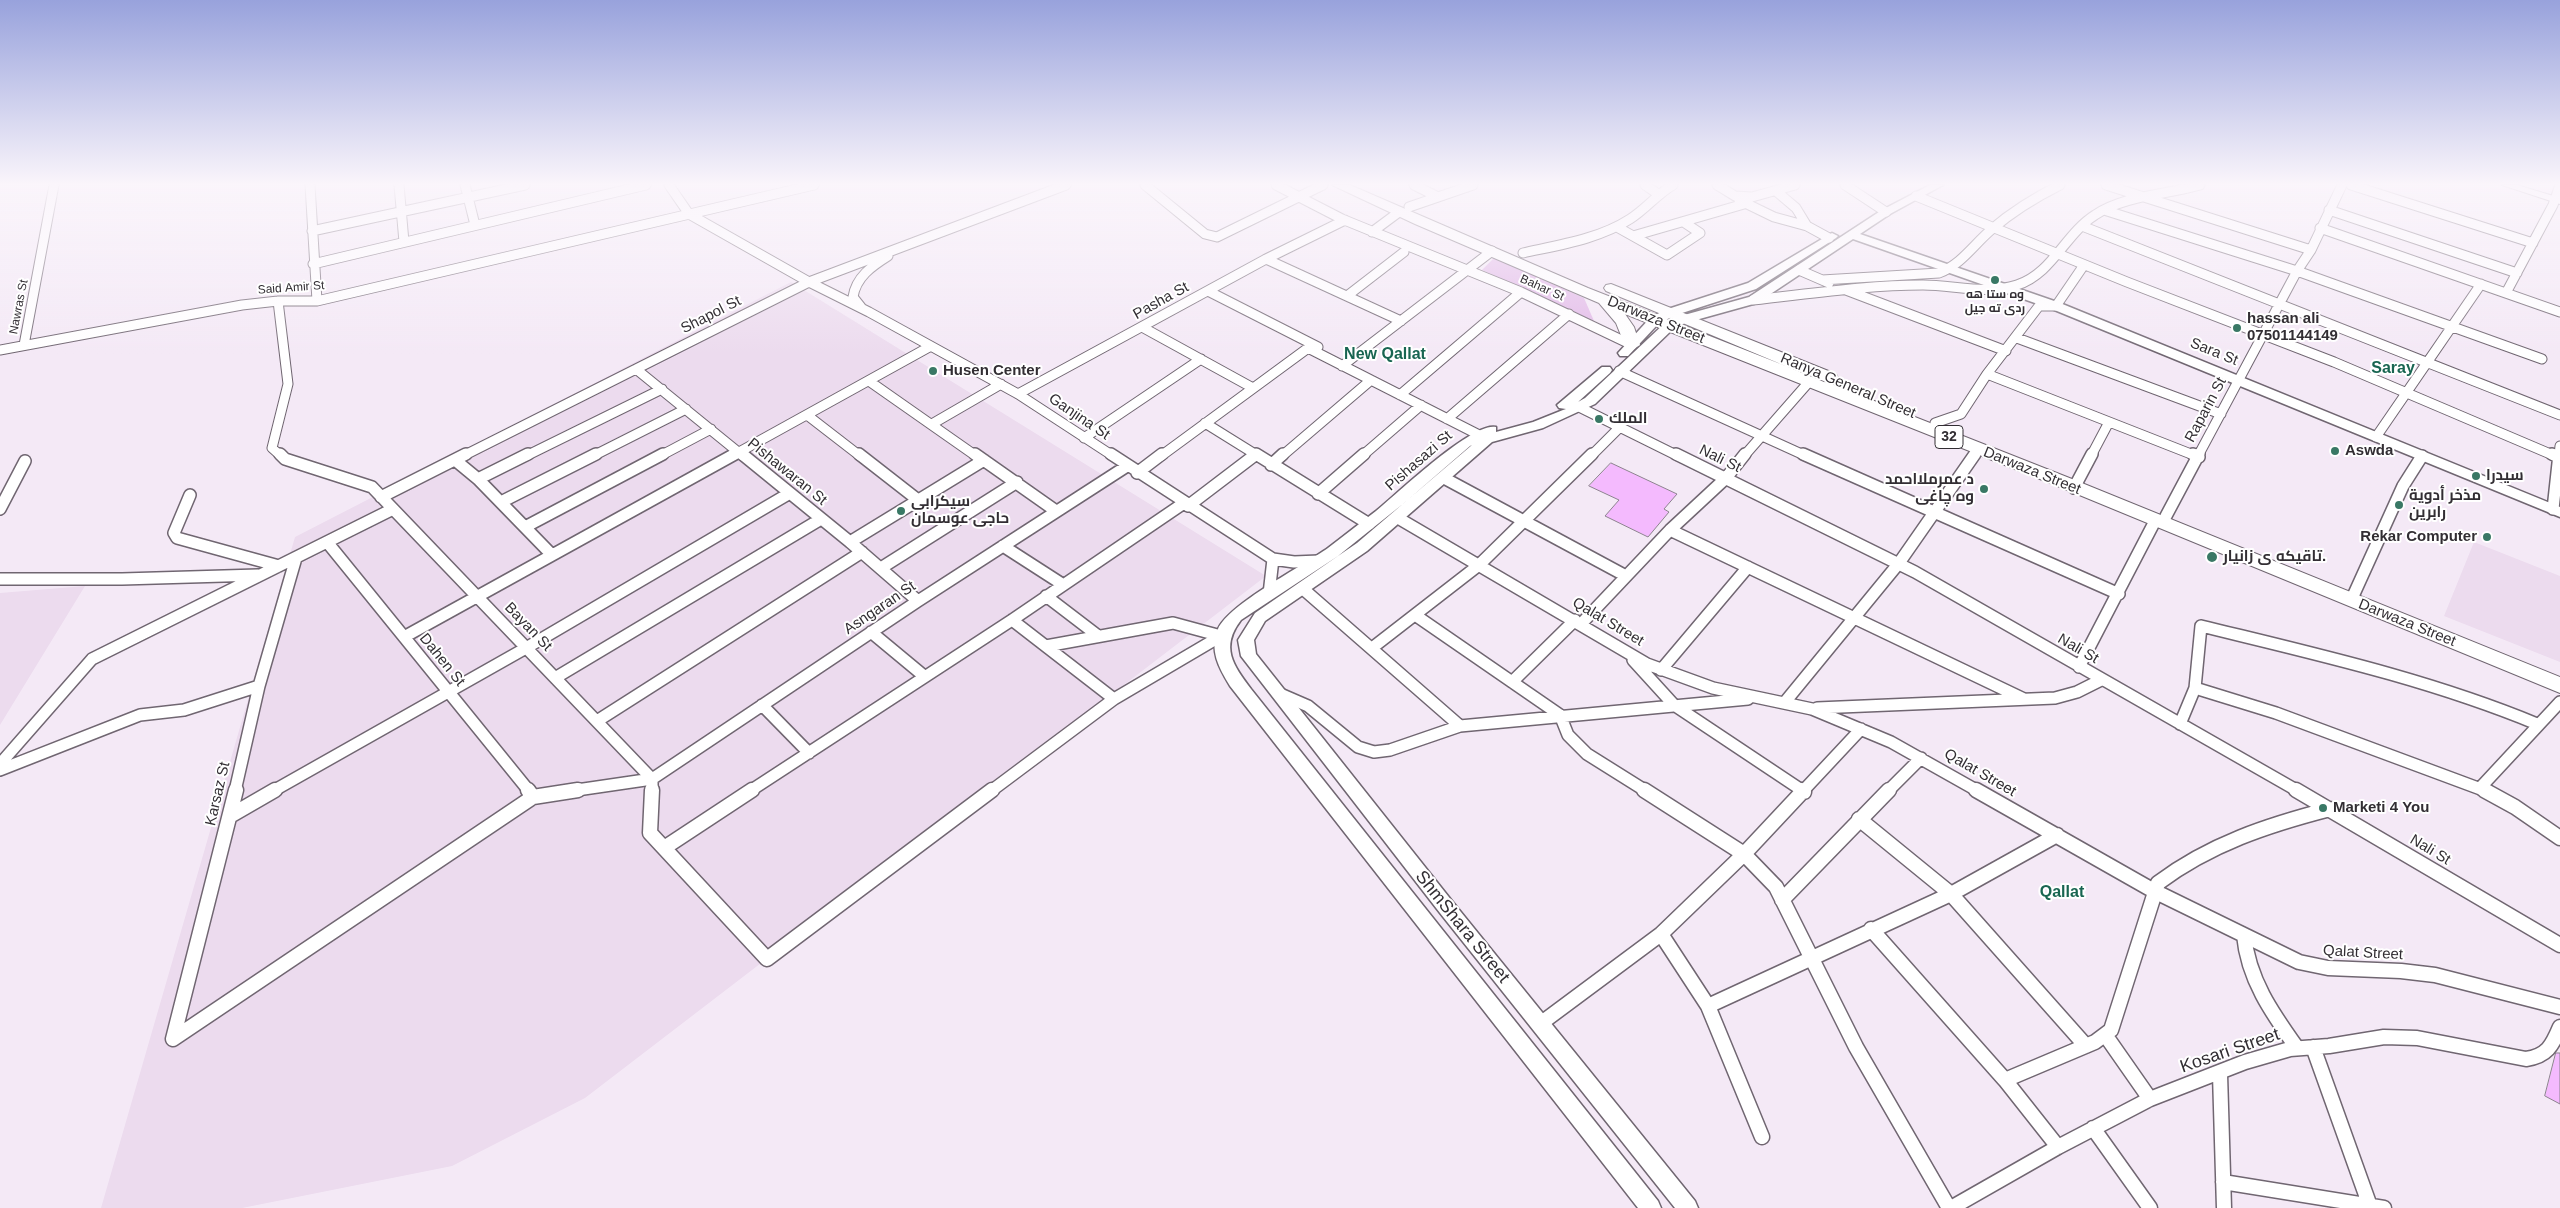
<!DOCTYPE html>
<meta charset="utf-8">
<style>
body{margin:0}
canvas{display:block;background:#f4e9f6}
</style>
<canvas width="2560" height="1208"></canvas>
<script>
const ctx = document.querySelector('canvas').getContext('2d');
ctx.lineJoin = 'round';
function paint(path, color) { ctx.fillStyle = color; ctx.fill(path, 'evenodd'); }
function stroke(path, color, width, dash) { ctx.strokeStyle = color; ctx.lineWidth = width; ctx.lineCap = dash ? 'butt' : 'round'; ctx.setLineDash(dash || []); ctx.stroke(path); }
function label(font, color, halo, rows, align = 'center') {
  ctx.font = font + ' Helvetica,Cairo,sans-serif'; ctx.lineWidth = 4; ctx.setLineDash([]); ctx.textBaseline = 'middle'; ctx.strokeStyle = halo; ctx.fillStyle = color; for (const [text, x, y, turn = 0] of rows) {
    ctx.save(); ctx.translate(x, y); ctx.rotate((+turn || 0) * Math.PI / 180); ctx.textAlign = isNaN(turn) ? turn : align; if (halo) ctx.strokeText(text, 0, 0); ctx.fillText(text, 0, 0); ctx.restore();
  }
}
paint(new Path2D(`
 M 791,282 L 1266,576 L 585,1098 L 452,1166 L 242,1208 L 101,1208 L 295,537 Z
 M 2474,542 L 2560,576 L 2560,662 L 2444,616 Z
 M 85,586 L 0,725 L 0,593 Z`), '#ecdbee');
paint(new Path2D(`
 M 1494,258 L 1584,298 L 1594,321 L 1482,270 Z`), '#e2bae8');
const building = new Path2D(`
 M 1611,463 L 1677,494 L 1664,509 L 1669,512 L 1648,537 L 1605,516 L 1619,500 L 1589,486 Z
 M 2556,1053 L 2560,1053 L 2560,1104 L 2545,1096 Z`);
paint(building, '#f4bafe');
stroke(building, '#8d838f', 1);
const minorFar2 = new Path2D(`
 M 310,185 L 317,301
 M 399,185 L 404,242
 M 465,185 L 475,225
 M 669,185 L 689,214 L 809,282 L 869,312 L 1018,394 L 1113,456
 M 1145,185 L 1205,234 L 1217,237 L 1323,185
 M 1276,185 L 1342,219 L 1521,292 L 1632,345
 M 1414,185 L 1438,197
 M 1645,185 L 1658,194
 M 1717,185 L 1735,196 L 1752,197 L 1795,185
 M 1845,185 L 1886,212
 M 2106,185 L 2311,250
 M 2351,185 L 2533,243
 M 1776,191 L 1796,208 L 1807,226 L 1829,238
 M 1916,196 L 2127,282 L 2334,362 L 2555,456
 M 1739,200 L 1774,217 L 1807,226
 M 1409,207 L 1473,185
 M 2104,210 L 2297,271 L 2542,359
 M 2329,210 L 2517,273
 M 2082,226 L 2560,415
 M 1617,227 L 1667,255 L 1700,233 L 1685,223
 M 2320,228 L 2560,312
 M 312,231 L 525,185
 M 1372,232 L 1399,212
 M 1633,236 L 1744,204
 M 1523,253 C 1559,245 1599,239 1630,219 C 1646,209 1657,194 1673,185
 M 1266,259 L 1401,321
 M 313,264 L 646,185
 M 1799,270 L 1829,283
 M 1822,280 L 1939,273 C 1962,264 1974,244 1992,229 C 2013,211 2036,197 2060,185
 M 1846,290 L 2006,351
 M 1208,291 L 1318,347
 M 2506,293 L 2553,205 L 2560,185
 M 1347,296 L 1404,252
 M 1753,300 C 1809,294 1866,285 1923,285 C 1954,285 1987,295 2017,285 C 2052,274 2065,234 2095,215 C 2125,195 2166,195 2200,185
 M 278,301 L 288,384 L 272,448 L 281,456
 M 861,307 L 853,297 C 856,277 872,266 888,256
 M 1142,327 L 1253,388
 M 2017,338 L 2221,414
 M 24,345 L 54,185
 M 0,350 L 242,305 L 278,301 L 317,301 L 814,185
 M 1342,366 L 1492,251
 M 636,369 L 743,456
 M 1619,371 L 1806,456
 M 1987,374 L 2196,456
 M 869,381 L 976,456
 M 1018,394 L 1266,259 L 1345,220
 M 1400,395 L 1521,292
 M 1571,403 L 1678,456
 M 807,415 L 860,456
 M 1447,419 L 1569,314
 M 1205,423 L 1258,456
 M 1935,423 L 1961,414 L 1987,374 L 2039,306 L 2056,306 L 2084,265
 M 932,424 L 1001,384
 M 2376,437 L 2481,284
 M 1084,438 L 1201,359
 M 463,456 L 809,282 L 1066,185
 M 526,456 L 662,389
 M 593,456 L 686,409
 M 660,456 L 711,429
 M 732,456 L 931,346
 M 1161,456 L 1308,348 L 1487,439
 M 1282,456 L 1371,380
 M 1362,456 L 1421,405
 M 1591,456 L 1620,427
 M 1744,456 L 1808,383
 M 1974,456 L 1979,449
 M 2091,456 L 2109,422
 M 2198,456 L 2297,271 L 2311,250 L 2342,185
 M 2559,456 L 2560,446`);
const minorFar1 = new Path2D(`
 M 280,454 L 285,459 L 372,487 L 652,779
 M 742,454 L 850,542 L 918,601
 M 859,454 L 918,500
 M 975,454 L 1056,511
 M 1111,454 L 1273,559 L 1294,562 L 1319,561
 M 1256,454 L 1369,524
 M 1676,454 L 1915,572 L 2298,791
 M 1803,454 L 2119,594
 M 2193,454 L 2199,457
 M 2552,454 L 2558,457
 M 455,460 L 478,479 L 552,555
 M 1271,465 L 1283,454
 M 1137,473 L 1162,454
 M 1444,478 L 1626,576
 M 478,479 L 528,454
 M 2074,488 L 2092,454
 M 1318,494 L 1364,454
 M 190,495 L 174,533 L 177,538 L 279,566
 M 381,497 L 466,454
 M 501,502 L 596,454
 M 1188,506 L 1255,455
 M 0,509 L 25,461
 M 2553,509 L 2559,454
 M 2166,516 L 2199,454
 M 1398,518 L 1647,664 L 1713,688 L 1812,709 L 1891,742 L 1978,791
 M 525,527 L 663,454
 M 1670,530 L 2024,699
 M 327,542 L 529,791
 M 850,542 L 984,460
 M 1003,546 L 1062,584
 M 881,568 L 1017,482
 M 0,579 L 122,579 L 258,575
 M 1302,588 L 1460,726
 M 1269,594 L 1273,559
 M 2354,594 L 2403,486 L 2422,456
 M 1046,596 L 1097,635
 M 1415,615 L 1560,715 L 1568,735 L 1587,754 L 1646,791
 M 1012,620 L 1114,699
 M 1581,624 L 1670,530 L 1726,478 L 1745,454
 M 871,632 L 924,676
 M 404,637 L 735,454
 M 1046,646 L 1173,623 L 1221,636
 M 1372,648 L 1479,565 L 1592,454
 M 1633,660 L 1674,705 L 1803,791
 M 2079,667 L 2155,521
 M 1661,670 L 1748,567
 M 555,678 L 821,519
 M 1512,682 L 1575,620
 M 2195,688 L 2276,713 L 2486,791
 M 1278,693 L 1308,706 L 1358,747 L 1374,752 L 1390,750 L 1460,726 L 1748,699
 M 1785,702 L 1899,563 L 1975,454
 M 762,705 L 809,753
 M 1817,708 L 2055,698 L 2077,692 L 2101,680
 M 597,721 L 862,552
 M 2180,724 L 2195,688 L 2201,626 C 2315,654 2428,679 2537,724
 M 0,764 L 92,659 L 393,509
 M 0,770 L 140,715 L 184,710 L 259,686
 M 2480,788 L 2560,702
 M 235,791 L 259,686 L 296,558
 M 273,791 L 526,648 L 790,493
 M 570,791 L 652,779 L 918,601 L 1127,466
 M 652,791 L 652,779
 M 750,791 L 1012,620 L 1184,503
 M 991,791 L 1114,699 L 1221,636
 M 1803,791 L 1861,729
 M 1888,791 L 1921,758`);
const minor = new Path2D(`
 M 528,790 L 533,797
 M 652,790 L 650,833 L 767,959 L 992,790
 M 1644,790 L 1744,854 L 1776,887 L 1856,1047 L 1949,1208
 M 1801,790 L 1804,792
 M 1976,790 L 2154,891 L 2299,962 L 2328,968 L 2401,971 L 2435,975 L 2560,1007
 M 2296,790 L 2560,945
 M 2484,790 L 2515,807 L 2560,838
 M 230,816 L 275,790
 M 1859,819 L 1951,894 L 2086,1046
 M 664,848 L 752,790
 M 1782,900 L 1889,790
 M 1871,929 L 2005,1080 L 2058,1147
 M 1661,934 L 1708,1006 L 1762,1137
 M 2244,935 C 2248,979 2272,1013 2297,1048
 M 1708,1006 L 1951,894 L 2057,835
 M 1540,1024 L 1661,934 L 1744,854 L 1804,790
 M 2106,1036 L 2150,1099
 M 173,1039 L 533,797 L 578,790
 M 173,1039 L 236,790
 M 2313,1047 L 2370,1206
 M 2220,1074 L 2224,1208
 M 2005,1080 L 2095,1042 L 2111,1030 L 2158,883 C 2210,844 2268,825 2330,809
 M 2093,1128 L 2150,1208
 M 2223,1182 L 2384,1208
 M 1951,1208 L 2058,1147 L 2150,1099 L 2245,1062 L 2290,1049 L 2329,1046 L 2384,1037 L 2417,1038 L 2526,1059 C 2547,1056 2552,1046 2560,1027`);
const tertiary = new Path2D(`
 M 2502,185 L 2517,185 L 2560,198 L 2560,204 Z`);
const secondary = new Path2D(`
 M 1930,185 L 1943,185 L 1890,214 L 1860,234 L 2060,303 L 2560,507 L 2560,517 L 2052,309 L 1853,239 L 1757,303 L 1685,323 L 1673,329 L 1595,404 L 1543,428 L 1492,442 L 1367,551 L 1265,621 L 1254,640 L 1256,654 L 1452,901 L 1695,1201 L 1698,1208 L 1675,1208 L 1440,913 L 1241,656 L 1238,640 L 1255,613 L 1357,543 L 1472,445 L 1470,446 L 1404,503 L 1338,556 L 1241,620 C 1220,647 1233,665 1251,689 L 1658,1201 L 1661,1208 L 1638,1208 L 1230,686 C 1219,668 1209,650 1218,629 C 1229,604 1303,566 1328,548 C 1344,536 1360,523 1376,511 C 1397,494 1473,421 1496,427 L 1496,432 L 1533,422 L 1563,410 L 1566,409 L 1559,408 L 1557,405 L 1602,367 L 1610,367 L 1612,370 L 1610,373 L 1578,402 L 1585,398 L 1665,323 L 1677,317 L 1749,297 L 1882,210 Z
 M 1832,233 L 1838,236 L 1836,238 L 1756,289 L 1676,315 L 1659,323 L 1628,356 L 1620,356 L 1618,353 L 1651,317 L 1668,309 L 1748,283 Z`);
const trunk = new Path2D(`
 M 1332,185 L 1350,185 L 1588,288 L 2072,479 L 2560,677 L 2560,693 L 2060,487 L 1625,314 L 1634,327 L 1640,345 L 1632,350 L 1626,348 L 1616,323 L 1599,303 L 1415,224 Z
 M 1611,284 L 1836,374 L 1838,378 L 1830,383 L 1824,382 L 1606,291 L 1604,288 L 1606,285 Z`);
stroke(minorFar2, '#706671', 11);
stroke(minorFar1, '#706671', 14);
stroke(minor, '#706671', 17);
stroke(tertiary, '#706671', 2);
stroke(secondary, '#706671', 3);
stroke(trunk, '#706671', 2);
stroke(minorFar2, '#fff', 9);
stroke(minorFar1, '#fff', 11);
stroke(minor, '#fff', 14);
paint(tertiary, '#fff');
paint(secondary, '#fff');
paint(trunk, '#fff');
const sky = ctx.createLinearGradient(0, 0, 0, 354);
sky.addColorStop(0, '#98a2dc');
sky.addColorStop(0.52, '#faf5fb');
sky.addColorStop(1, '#faf5fb00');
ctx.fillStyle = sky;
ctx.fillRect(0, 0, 2560, 354);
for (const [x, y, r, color] of [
 [1995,280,5,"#397865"],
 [2237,328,5,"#397865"],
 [933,371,5,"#397865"],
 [1599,419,5,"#397865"],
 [2335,451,5,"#397865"],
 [2476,476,5,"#397865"],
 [1984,489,5,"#397865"],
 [2399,505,5,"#397865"],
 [901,511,5,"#397865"],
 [2487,537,5,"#397865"],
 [2212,557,6,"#397865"],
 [2323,808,5,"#397865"]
]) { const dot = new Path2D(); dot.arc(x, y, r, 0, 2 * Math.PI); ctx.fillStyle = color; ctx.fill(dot); stroke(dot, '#fff', 2); }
label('12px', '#322e33', '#fff', [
 ["Said Amir St",291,288,-4],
 ["Bahar St",1542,288,24],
 ["Nawras St",19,307,-79]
]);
label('bold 12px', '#322e33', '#fff', [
 ["وه ستا هه",1995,295],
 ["ردى ته جيل",1995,309]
]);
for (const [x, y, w] of [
 [1949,437,28]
]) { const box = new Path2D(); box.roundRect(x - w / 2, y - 11.5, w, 23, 4); ctx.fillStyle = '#fff'; ctx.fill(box); stroke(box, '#322e33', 1); }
label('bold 14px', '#322e33', null, [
 ["32",1949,437]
]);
label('15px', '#322e33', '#fff', [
 ["Pasha St",1161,301,-29],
 ["Shapol St",711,315,-27],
 ["Darwaza Street",1656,320,22],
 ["Sara St",2214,352,22],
 ["Ranya General Street",1848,386,23],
 ["Raparin St",2206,410,-62],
 ["Ganjina St",1079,417,34],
 ["Nali St",1720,459,26],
 ["Pishasazi St",1419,461,-41],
 ["Darwaza Street",2032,471,22],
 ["Pishawaran St",787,472,39],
 ["Asngaran St",880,608,-34],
 ["Qalat Street",1608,622,31],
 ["Darwaza Street",2407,623,22],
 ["Bayan St",528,627,46],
 ["Nali St",2078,649,30],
 ["Dahen St",442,660,51],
 ["Qalat Street",1980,773,30],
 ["Karsaz St",218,794,-77],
 ["Nali St",2430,850,31],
 ["Qalat Street",2363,953,3]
]);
label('bold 15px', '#322e33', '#fff', [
 ["hassan ali",2247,319],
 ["07501144149",2247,336],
 ["Husen Center",943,371],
 ["الملك",1609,419],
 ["Aswda",2345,451],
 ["سیدرا",2486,476],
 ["د عمرملااحمد",1974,480,"right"],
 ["وه چاغى",1974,497,"right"],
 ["مذخر أدوية",2409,496],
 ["رابرين",2409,513],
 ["سیکرابی",911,502],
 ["حاجی عوسمان",911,519],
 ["Rekar Computer",2477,537,"right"],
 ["تاقيكه ى زانيار.",2223,557],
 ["Marketi 4 You",2333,808]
], 'left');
label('bold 16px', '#186551', '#fff', [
 ["New Qallat",1385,355],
 ["Saray",2393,369],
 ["Qallat",2062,893]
]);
label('18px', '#322e33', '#fff', [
 ["ShmShara Street",1462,927,51],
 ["Kosari Street",2230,1051,-19]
]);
</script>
